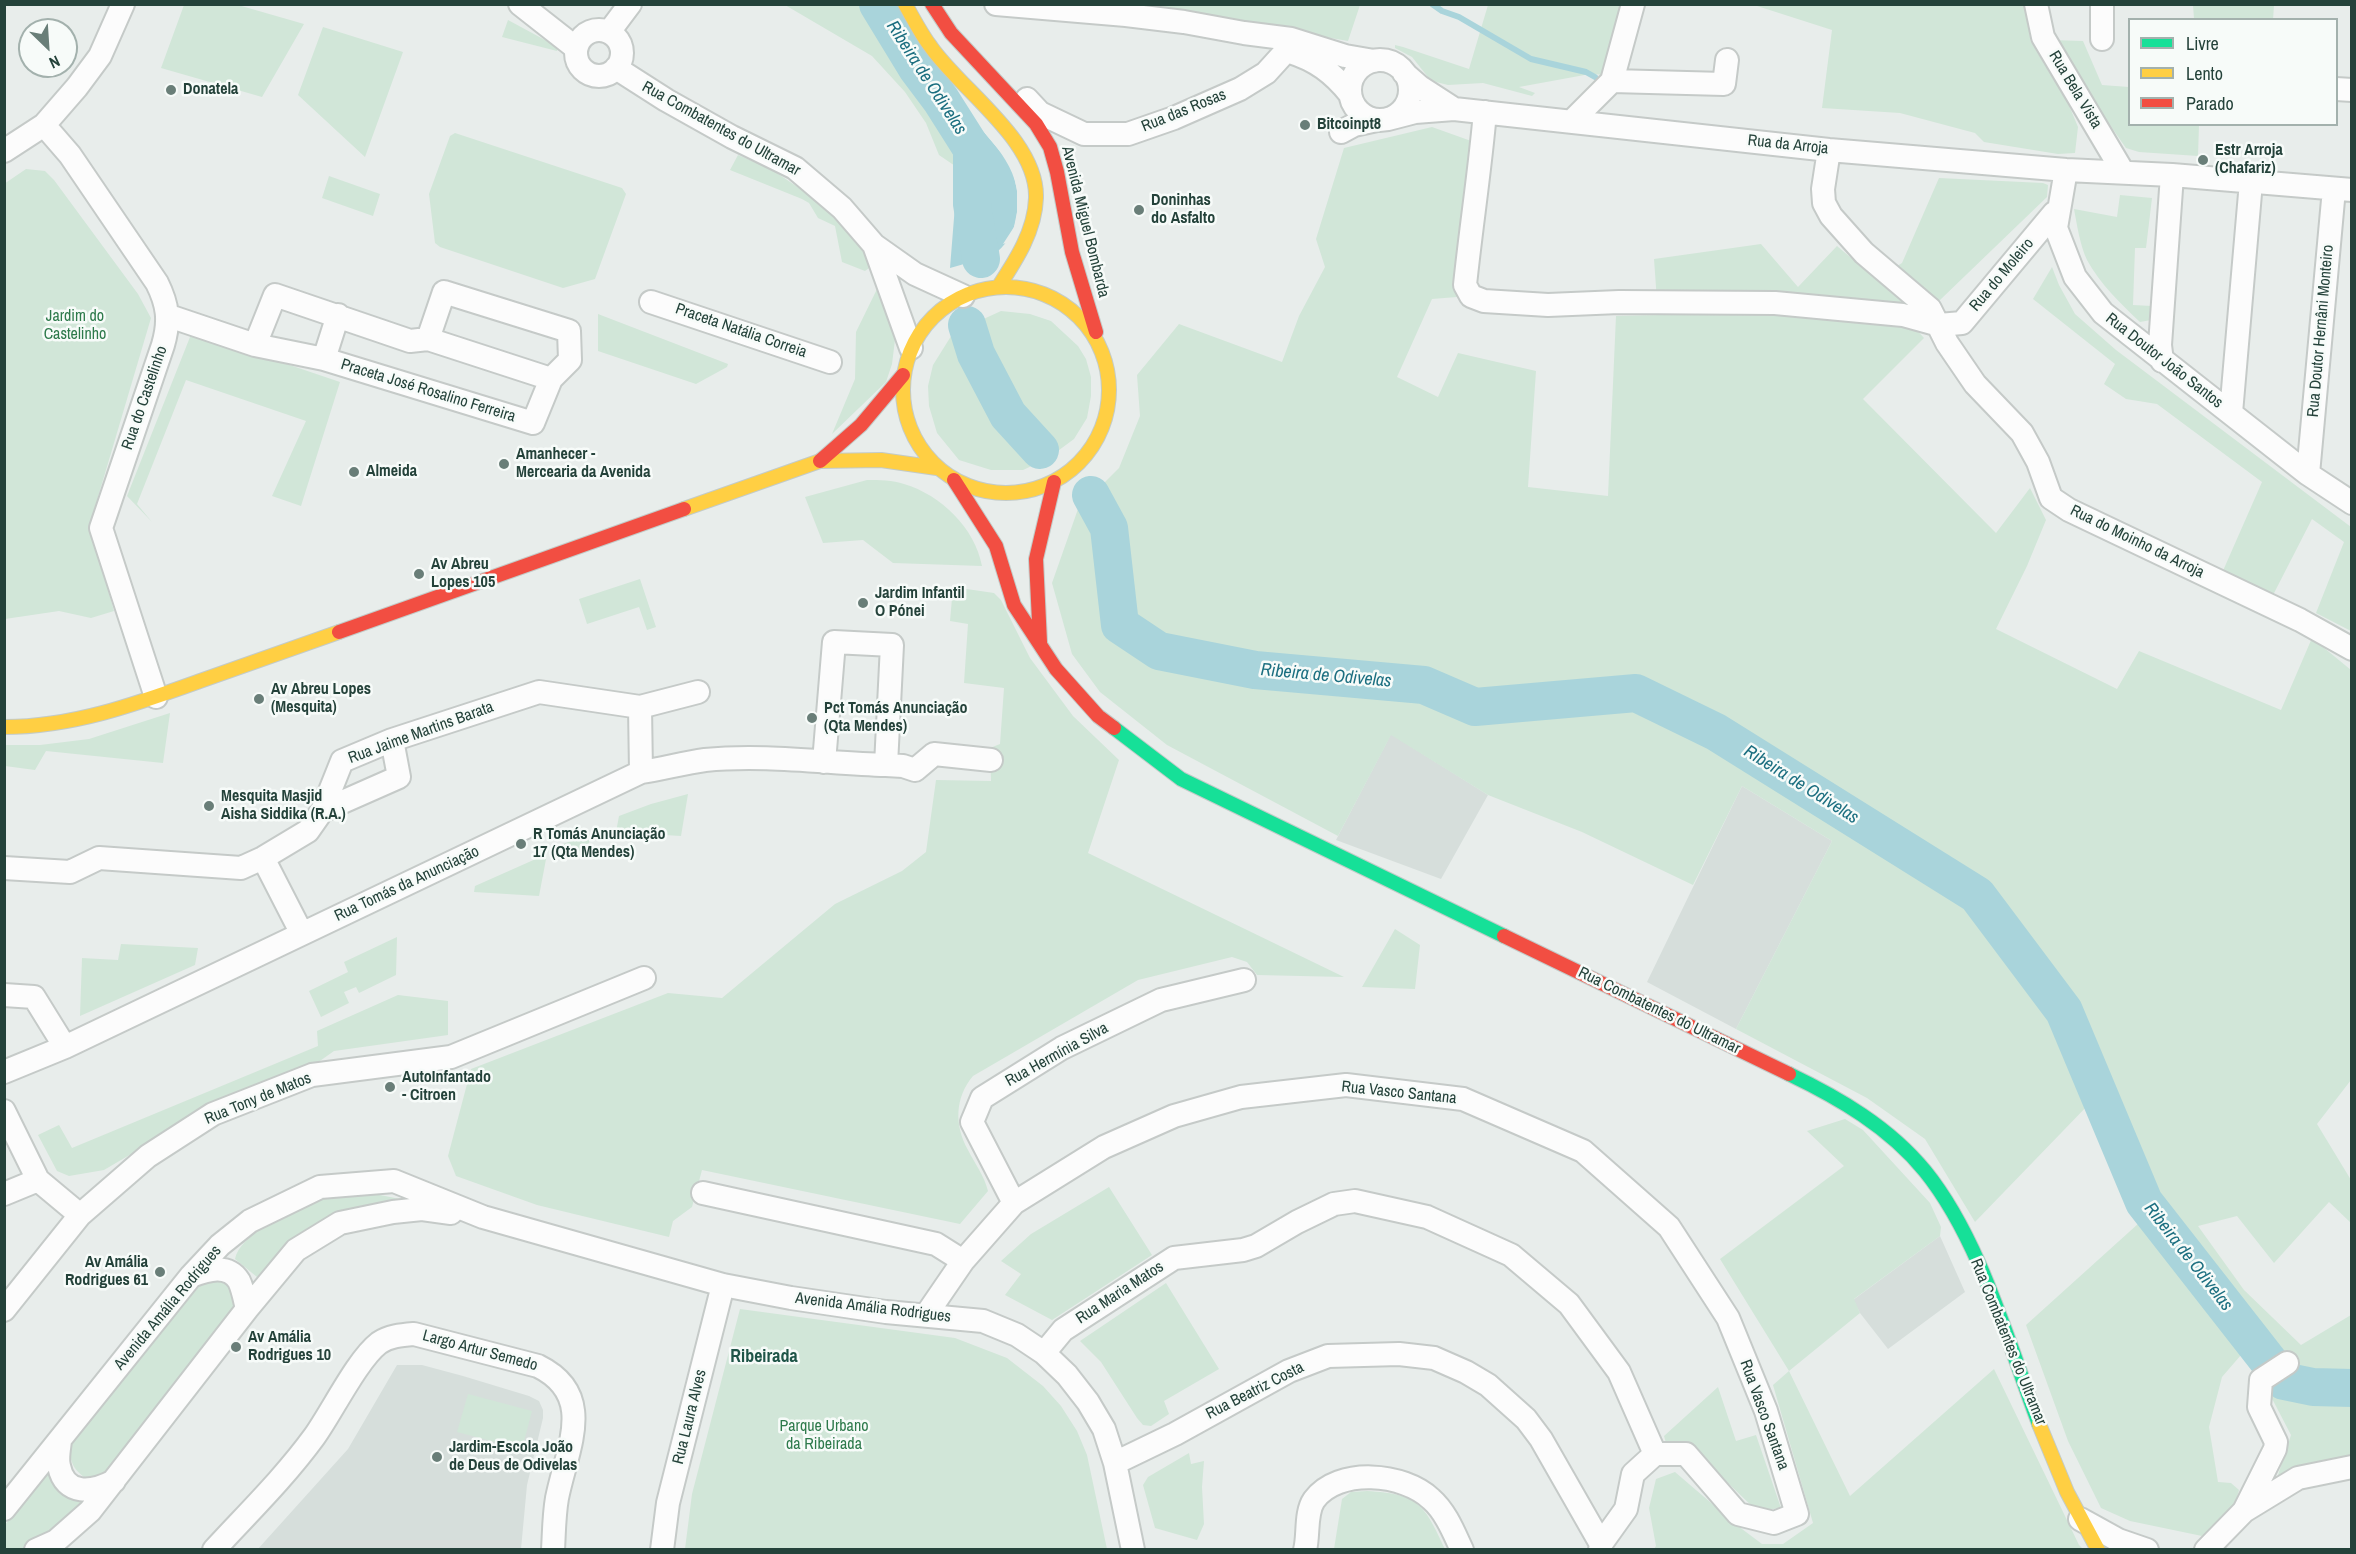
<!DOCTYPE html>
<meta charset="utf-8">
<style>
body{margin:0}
#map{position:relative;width:2356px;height:1554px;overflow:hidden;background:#e8edeb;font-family:"Archivo Narrow",sans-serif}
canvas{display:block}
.frame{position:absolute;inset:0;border:6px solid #24423a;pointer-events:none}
.legend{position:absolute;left:2128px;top:18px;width:210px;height:108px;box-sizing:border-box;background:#f7fbf9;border:2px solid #a3b1ad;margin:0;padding:8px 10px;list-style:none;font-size:18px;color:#24423a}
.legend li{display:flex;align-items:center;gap:12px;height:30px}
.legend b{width:30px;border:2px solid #a3b1ad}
.north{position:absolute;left:18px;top:18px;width:60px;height:60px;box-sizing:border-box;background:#f7fbf9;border:2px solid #a3b1ad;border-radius:50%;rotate:155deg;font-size:16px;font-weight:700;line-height:24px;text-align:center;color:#24423a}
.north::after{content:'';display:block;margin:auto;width:21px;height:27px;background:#697e78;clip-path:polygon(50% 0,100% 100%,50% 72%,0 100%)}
</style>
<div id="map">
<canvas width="2356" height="1554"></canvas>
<div class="frame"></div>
<ul class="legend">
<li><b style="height:8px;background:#16e098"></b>Livre</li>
<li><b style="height:8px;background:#ffcf43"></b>Lento</li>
<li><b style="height:8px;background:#f24e42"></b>Parado</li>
</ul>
<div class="north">N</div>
</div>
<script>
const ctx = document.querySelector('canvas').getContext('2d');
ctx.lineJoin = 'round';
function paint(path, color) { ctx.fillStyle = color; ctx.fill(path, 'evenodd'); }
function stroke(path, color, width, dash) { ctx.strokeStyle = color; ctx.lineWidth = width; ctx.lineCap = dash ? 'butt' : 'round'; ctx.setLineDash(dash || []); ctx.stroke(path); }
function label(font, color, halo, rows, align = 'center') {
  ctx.font = font + ' "Archivo Narrow",sans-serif'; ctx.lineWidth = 5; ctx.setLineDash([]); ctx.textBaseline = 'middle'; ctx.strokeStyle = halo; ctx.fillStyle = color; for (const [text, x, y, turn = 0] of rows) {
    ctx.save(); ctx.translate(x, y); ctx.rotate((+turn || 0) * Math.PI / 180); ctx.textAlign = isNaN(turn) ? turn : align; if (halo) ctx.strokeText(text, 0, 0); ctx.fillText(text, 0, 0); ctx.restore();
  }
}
paint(new Path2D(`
 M 1391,734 L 1488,795 L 1441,879 L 1336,840 Z
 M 1742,786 L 1832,841 L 1736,1029 L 1647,982 Z
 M 1940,1236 L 1965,1292 L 1888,1349 L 1860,1313 L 1853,1300 Z
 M 397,1365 L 422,1365 L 463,1376 L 529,1396 L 539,1401 L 543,1410 L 543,1418 L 527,1485 L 521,1549 L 257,1550 L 348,1449 Z`), '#d6dedb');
paint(new Path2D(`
 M 184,5 L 238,5 L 304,24 L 262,97 L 161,68 Z
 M 785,5 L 888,5 L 929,67 L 967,112 L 958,168 L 939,155 L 926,123 L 905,92 L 872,56 Z
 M 1142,5 L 1360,5 L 1348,41 Z
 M 1488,5 L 1623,5 L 1608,75 L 1590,74 L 1519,87 L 1535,93 L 1532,96 L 1483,83 L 1448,85 L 1436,82 L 1428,77 L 1412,57 L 1395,48 L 1395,45 L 1403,47 L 1469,69 Z
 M 1754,5 L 2024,5 L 2031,42 L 2068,103 L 2078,127 L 2075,153 L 2058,154 L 1984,142 L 1975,133 L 1900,113 L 1822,108 L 1832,30 Z
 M 2193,5 L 2193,4 L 2274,5 L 2273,20 L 2194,19 Z
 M 508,20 L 558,47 L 557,51 L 502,37 Z
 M 323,27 L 403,52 L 365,157 L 298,95 Z
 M 2050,40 L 2083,41 L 2102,85 L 2129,87 L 2130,124 L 2199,125 L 2198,156 L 2139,152 L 2126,148 Z
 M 1432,127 L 1474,142 L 1457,297 L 1432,299 L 1397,377 L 1438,397 L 1458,353 L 1536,371 L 1528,487 L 1608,496 L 1616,316 L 1658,315 L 1654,259 L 1761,244 L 1798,287 L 1837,246 L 1876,279 L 1902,263 L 1939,178 L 2043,183 L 2048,185 L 2047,197 L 1913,326 L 1924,338 L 1863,399 L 1996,533 L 2030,488 L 2046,520 L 2027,566 L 1996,629 L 2117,689 L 2139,651 L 2281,710 L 2312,638 L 2351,670 L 2351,1080 L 2317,1124 L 2351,1180 L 2351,1223 L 2329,1202 L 2274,1263 L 2237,1216 L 2198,1226 L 2244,1290 L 2301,1345 L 2351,1315 L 2351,1459 L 2277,1478 L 2291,1435 L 2266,1387 L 2241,1355 L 2222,1377 L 2209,1427 L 2218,1482 L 2231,1483 L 2239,1490 L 2232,1515 L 2202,1536 L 2130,1521 L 2101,1508 L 2068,1441 L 2026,1325 L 2139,1223 L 2091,1102 L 1975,1222 L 1925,1139 L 1867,1098 L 1736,1029 L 1832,841 L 1742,786 L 1693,885 L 1582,832 L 1488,795 L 1391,735 L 1338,836 L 1167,745 L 1100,692 L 1072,654 L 1052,583 L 1078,509 L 1119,468 L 1140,416 L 1137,375 L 1179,324 L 1282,362 L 1299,316 L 1325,267 L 1316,239 L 1344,148 Z
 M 455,133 L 622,188 L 626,194 L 595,279 L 563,288 L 440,247 L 435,243 L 429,194 L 450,136 Z
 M 738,155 L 771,169 L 824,205 L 876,263 L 865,271 L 842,262 L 835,226 L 818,218 L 809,203 L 802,199 L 730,170 Z
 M 26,169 L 45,171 L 54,180 L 138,294 L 151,318 L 90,524 L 114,611 L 91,618 L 59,611 L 5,619 L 4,184 Z
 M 329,176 L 380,194 L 373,216 L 322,198 Z
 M 2120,195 L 2152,198 L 2146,248 L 2135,248 L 2133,305 L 2152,306 L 2151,320 L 2140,322 C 2121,304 2100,284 2087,260 C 2080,245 2077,225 2074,209 L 2117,217 Z
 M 2052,267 L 2059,285 L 2075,314 L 2116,350 L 2351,527 L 2351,631 L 2316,613 L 2344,542 L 2312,519 L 2272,597 L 2222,573 L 2262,482 L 2157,404 L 2126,399 L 2104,384 L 2115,364 L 2033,299 Z
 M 878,287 L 895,326 L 895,340 L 892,364 L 886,382 L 832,434 L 855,379 L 856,332 Z
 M 1001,311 L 1030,314 L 1051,321 L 1078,346 L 1086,359 L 1091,377 L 1091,396 L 1087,418 L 1074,439 L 1047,459 L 1023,470 L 991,470 L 959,460 L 937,433 L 929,406 L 928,386 L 933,365 L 953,333 Z
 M 598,314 L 728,364 L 727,367 L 696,384 L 598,351 Z
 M 192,332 L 340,382 L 301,506 L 272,496 L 306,421 L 186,380 L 137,504 L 152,522 L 127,496 Z
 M 867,480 C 879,480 893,480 904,484 C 941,495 975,528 982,566 L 893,563 L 863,540 L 823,543 L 805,497 Z
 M 640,579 L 656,627 L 647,630 L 639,607 L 587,624 L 579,599 Z
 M 953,587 L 994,593 L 1001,600 L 1030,658 L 1073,716 L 1119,760 L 1088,853 L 1344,977 L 1257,975 L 1247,962 L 1232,957 L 1138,980 L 973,1076 C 955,1097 954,1125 968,1150 C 975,1164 984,1175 988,1191 L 960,1224 L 702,1170 L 692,1207 L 673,1221 L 669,1237 L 537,1205 L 456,1176 L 448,1156 L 471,1069 L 668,993 L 722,998 L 835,904 L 902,871 L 926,852 L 936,780 L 991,781 L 990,748 L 1000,744 L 1004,688 L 964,683 L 968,624 L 950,621 Z
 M 170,713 L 163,763 L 46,751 L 35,770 L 5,766 L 5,745 L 40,745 L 89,739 Z
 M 688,794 L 681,836 L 616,832 L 619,816 L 651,804 Z
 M 591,834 L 587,852 L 562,850 L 563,844 Z
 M 547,854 L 539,896 L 474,892 L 475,886 Z
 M 1395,929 L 1420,945 L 1415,989 L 1362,987 Z
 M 397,937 L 396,975 L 359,993 L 356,987 L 344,992 L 349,1003 L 321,1017 L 309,991 L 348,972 L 344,962 Z
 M 121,944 L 198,948 L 195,965 L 80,1016 L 82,958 L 118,960 Z
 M 398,995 L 448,1001 L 448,1035 L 334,1051 L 317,1063 L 235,1093 L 104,1170 L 69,1176 L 57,1171 L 38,1135 L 59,1125 L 72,1148 L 318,1046 L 317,1031 Z
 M 1845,1119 L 1863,1130 L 1930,1203 L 1941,1227 L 1940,1236 L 1854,1299 L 1860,1313 L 1789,1371 L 1850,1496 L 1994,1369 L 2079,1545 L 2083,1549 L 1654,1549 L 1656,1546 L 1649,1508 L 1656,1479 L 1675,1472 L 1738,1526 L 1762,1544 L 1783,1544 L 1813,1523 L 1773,1385 L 1789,1371 L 1720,1259 L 1844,1166 L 1807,1131 Z
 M 1109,1187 L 1152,1255 L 1052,1320 L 1005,1295 L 1021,1274 L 1001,1261 L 1031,1234 Z
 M 351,1194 L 375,1194 L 420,1203 L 405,1203 L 264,1272 L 257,1277 L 235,1259 C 239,1237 285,1210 306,1203 C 320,1198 336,1196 351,1194 Z
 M 213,1277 L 227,1282 L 239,1305 L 110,1474 L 90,1482 C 75,1470 71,1467 69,1447 L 200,1285 Z
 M 1166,1283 L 1219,1369 L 1164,1401 L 1169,1414 L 1151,1426 L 1143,1425 L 1137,1418 L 1101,1362 L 1080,1341 Z
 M 740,1309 L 955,1338 L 1007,1358 L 1043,1386 L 1061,1406 L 1077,1431 L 1087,1455 L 1107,1549 L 685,1549 L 692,1494 Z
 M 1718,1387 L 1736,1441 L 1756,1435 L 1781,1508 L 1757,1511 L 1700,1456 L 1666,1443 L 1664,1436 Z
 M 468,1394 L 532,1411 L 522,1449 L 457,1432 Z
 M 1189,1453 L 1191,1464 L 1204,1461 L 1202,1487 L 1204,1524 L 1197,1540 L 1155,1528 L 1143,1485 L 1148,1477 Z
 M 49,1472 L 75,1500 L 87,1503 L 31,1549 L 5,1549 L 4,1526 Z
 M 1367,1491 C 1419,1494 1424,1504 1445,1549 L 1334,1549 L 1342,1499 L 1351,1492 Z`), '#d1e6d8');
paint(new Path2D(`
 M 967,112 C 995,146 1026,171 1016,220 C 1014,230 1007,244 998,251 C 987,258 963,264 950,268 L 958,168 Z`), '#a9d4db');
paint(new Path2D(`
 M 967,109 L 1007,154 L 1016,171 L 1020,190 L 1020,213 L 1009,242 L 1003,244 L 1014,227 L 1017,212 L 1017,190 L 1013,172 L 1004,156 L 965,110 Z`), '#e8edeb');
stroke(new Path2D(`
 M 1432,4 L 1442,11 L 1459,17 L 1531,59 L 1586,72 L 1595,77`), '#a9d4db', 6);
stroke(new Path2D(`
 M 878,4 L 917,68 L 941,100 L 972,149 L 972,204 L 981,259
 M 967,325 L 976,354 L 1008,415 L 1040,450
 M 1091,495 L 1109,528 L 1120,625 L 1159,651 L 1255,670 L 1424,685 L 1475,707 L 1636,693 L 1716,732 L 1977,895 L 2064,1011 L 2144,1202 L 2284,1381 L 2313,1387 L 2352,1388`), '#a9d4db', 38);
const street = new Path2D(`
 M 520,4 L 576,48
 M 996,4 L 1126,15 L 1184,22 L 1244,33 L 1291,39 L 1345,56 L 1374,61
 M 2036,4 L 2043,37 L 2123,172
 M576 53a23 23 0 1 1 46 0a23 23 0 1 1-46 0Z
 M 609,32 L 630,4
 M 2102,39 L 2102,4
 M 1290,52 C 1316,60 1333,73 1350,94
 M1350 90a30 30 0 1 1 60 0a30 30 0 1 1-60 0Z
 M 616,68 L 666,100 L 732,137 L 795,168 L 842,208 L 874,245 L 915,274 L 963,296
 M 1404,73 L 1420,87 L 1454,109
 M 1612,81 L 1724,84 L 1727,60
 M 2336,89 L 2352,90
 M 1027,99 L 1040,113 L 1084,134 L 1128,134 L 1174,118 L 1240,89 L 1266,73 L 1286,51
 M 1485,112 C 1480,170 1471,227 1465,285 L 1471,296 L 1484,301 L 1548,305 L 1619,302 L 1775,303 L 1903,315 L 1939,325 L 1962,323 L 2054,213 L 2058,211
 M 1388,119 L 1415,112 L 1454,109 L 1829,150 L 2066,170 L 2172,175 L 2352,190
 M 1572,121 L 1612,81 L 1633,4
 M 44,125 L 70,155 L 157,283 C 168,305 170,321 163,345 L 101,528 L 156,697
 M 1341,132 L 1354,125 L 1377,120
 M 1829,150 L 1823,189 L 1824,203 L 1831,216 L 1864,253 L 1930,309 L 1947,343 L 1975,384 L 2022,433 L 2038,462 L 2051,498 L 2069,510 L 2300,620 L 2352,649
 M 4,151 L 44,125 L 77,87 L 100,56 L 123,4
 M 2066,170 L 2056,228 L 2075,277 L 2103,313 L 2308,474 L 2352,503
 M 874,245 L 911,348
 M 651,302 L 830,362
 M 169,316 L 255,345 L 324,359 L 533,423 L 551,379 L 570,360 L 569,331 L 444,292 L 428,339 L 410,341 L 275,295 L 255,345
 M 428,339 L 551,379
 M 324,359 L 338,315
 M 2162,361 L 2160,345 L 2172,175
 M 2231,413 L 2251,182
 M 2308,474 L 2334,189
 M 640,707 L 698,692
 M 886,765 L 903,766 L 915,770 L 934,754 L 991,760
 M 322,811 L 399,777 L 392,740
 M 263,858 L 302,934
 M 4,868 L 70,872 L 99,858 L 241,868 L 263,858 L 308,831 L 322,811 L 342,761 L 392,740 L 539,692 L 640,707 L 641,772
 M 4,995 L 34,997 L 65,1047
 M 4,1072 L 65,1047 L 641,772 C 662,769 683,763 705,760 C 764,754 826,763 886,765 L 892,645 L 834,642 L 824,762
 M 4,1111 L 38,1180 L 80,1215
 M 703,1193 L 936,1244 L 963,1261
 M 4,1194 L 38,1180
 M 1014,1203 L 972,1122 L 982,1098 L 1062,1048 L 1161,1000 L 1244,980
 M 191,1276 C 207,1270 228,1263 239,1281 C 243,1289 245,1301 247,1309
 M 4,1310 L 80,1215 L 148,1156 L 213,1114 L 312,1075 L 451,1057 L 644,978
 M 926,1315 L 963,1261 L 1014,1203 L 1104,1147 L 1174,1116 L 1241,1097 L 1346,1085 L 1463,1099 L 1583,1151 L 1669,1227 L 1728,1318 L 1766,1411 L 1797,1514 L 1774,1523 L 1738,1514 L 1686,1454 L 1655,1454 L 1633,1474 L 1626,1509 L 1601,1544 L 1600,1550
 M 1044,1353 L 1063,1330 L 1174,1258 L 1243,1250 L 1256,1246 L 1297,1222 L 1334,1204 L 1355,1201 L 1427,1217 L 1511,1255 L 1569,1304 L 1619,1372 L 1655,1454
 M 60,1441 C 59,1449 57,1459 59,1466 C 65,1497 93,1492 114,1481
 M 1115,1463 L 1175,1434 L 1289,1371 L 1328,1356 L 1399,1354 L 1434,1358 L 1466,1372 L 1488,1385 L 1526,1419 L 1541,1439 L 1601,1544
 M 4,1509 L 191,1276 L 220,1245 L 250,1221 L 320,1187 L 394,1181 L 483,1217 L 723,1285 L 791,1298 L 886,1312 L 983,1321 L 1017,1335 L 1044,1353 L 1067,1375 L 1088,1402 L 1104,1429 L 1115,1463 L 1133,1550
 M 2244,1511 L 2275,1449 L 2276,1442 L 2259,1407 L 2261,1380 L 2287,1363
 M 2080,1519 L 2118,1540 L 2147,1550
 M 36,1550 L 56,1541 L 90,1511 L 247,1309 L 296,1250 L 340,1223 L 393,1212 L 422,1209 L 451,1213
 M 214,1550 C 248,1513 284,1478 314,1437 C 332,1412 357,1360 379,1343 C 389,1336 402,1335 414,1334 L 538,1366 C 597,1395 567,1448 557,1498 C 554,1515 554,1533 553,1550
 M 662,1550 L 668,1503 L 723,1285
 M 1305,1550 C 1309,1535 1305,1513 1314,1500 C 1338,1467 1404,1473 1431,1499 C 1446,1512 1454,1533 1462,1550
 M 2206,1550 L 2244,1511 L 2298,1478 L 2352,1467`);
const fast = new Path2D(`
 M 1114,728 L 1181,779 L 1504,936
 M 1789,1074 C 1839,1098 1889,1127 1925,1171 C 1980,1239 2008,1343 2039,1424`);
const slow = new Path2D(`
 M 905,4 C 913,18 921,34 931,47 C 962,91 1038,141 1036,198 C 1035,231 1016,260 999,286
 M903 390a103 103 0 1 1 206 0a103 103 0 1 1-206 0Z
 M 684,509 L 820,461 L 881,460 L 937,468
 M 4,727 C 73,727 136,704 200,681 C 246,665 293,648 339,632
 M 2039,1424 L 2067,1492 L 2098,1550`);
const jam = new Path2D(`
 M 932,4 L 951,33 L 1036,124 L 1050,147 L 1057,172 L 1072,252 L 1096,332
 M 820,461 L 861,425 L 903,375
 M 954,480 L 996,546 L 1014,605 L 1056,669 L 1098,716 L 1114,728
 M 339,632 L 684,509
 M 1040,642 L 1036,559 L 1054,482
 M 1504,936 L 1789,1074`);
stroke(street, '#c5cac8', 26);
stroke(fast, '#c3cbc8', 16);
stroke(slow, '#c3cbc8', 16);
stroke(jam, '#c3cbc8', 16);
stroke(street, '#fcfcfc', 22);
stroke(fast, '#16e098', 14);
stroke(slow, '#ffcf43', 14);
stroke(jam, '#f24e42', 14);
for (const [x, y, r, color] of [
 [171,90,6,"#697e78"],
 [1305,125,6,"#697e78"],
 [2203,160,6,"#697e78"],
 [1139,210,6,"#697e78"],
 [504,464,6,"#697e78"],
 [354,472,6,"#697e78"],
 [419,574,6,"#697e78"],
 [863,603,6,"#697e78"],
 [259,699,6,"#697e78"],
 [812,718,6,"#697e78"],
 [209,806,6,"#697e78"],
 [521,844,6,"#697e78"],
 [390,1087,6,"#697e78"],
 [160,1272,6,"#697e78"],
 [236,1347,6,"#697e78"],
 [437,1457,6,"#697e78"]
]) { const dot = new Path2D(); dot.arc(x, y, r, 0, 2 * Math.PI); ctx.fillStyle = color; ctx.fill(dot); stroke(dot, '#f7fbf9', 2); }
label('bold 16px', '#24423a', '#f7fbf9', [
 ["Donatela",183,90],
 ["Bitcoinpt8",1317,125],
 ["Estr Arroja",2215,151],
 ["(Chafariz)",2215,169],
 ["Doninhas",1151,201],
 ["do Asfalto",1151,219],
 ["Amanhecer -",516,455],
 ["Mercearia da Avenida",516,473],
 ["Almeida",366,472],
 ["Av Abreu",431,565],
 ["Lopes 105",431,583],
 ["Jardim Infantil",875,594],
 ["O Pónei",875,612],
 ["Av Abreu Lopes",271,690],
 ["(Mesquita)",271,708],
 ["Pct Tomás Anunciação",824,709],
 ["(Qta Mendes)",824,727],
 ["Mesquita Masjid",221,797],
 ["Aisha Siddika (R.A.)",221,815],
 ["R Tomás Anunciação",533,835],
 ["17 (Qta Mendes)",533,853],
 ["AutoInfantado",402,1078],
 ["- Citroen",402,1096],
 ["Av Amália",148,1263,"right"],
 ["Rodrigues 61",148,1281,"right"],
 ["Av Amália",248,1338],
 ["Rodrigues 10",248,1356],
 ["Jardim-Escola João",449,1448],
 ["de Deus de Odivelas",449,1466]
], 'left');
label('16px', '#24423a', '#f7fbf9', [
 ["Rua Bela Vista",2075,90,59],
 ["Rua das Rosas",1184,111,-22],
 ["Rua Combatentes do Ultramar",721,129,29],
 ["Rua da Arroja",1788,145,6],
 ["Avenida Miguel Bombarda",1085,222,76],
 ["Rua do Moleiro",2002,275,-50],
 ["Praceta Natália Correia",741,331,19],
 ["Rua Doutor Hernâni Monteiro",2321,331,-85],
 ["Rua Doutor João Santos",2164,361,38],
 ["Praceta José Rosalino Ferreira",428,391,17],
 ["Rua do Castelinho",145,398,-71],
 ["Rua do Moinho da Arroja",2137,542,26],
 ["Rua Jaime Martins Barata",421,733,-20],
 ["Rua Tomás da Anunciação",407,884,-25],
 ["Rua Combatentes do Ultramar",1659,1011,26],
 ["Rua Hermínia Silva",1057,1055,-29],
 ["Rua Vasco Santana",1399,1093,6],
 ["Rua Tony de Matos",258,1099,-22],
 ["Rua Maria Matos",1120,1293,-33],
 ["Avenida Amália Rodrigues",168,1308,-50],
 ["Avenida Amália Rodrigues",873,1308,7],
 ["Rua Combatentes do Ultramar",2008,1342,68],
 ["Largo Artur Semedo",480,1351,15],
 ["Rua Beatriz Costa",1255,1391,-27],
 ["Rua Vasco Santana",1764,1415,70],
 ["Rua Laura Alves",690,1417,-76]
]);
label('16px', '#2d7a4b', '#f7fbf9', [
 ["Jardim do",75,317],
 ["Castelinho",75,335],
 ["Parque Urbano",824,1427],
 ["da Ribeirada",824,1445]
]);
label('italic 18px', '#1c6f80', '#f7fbf9', [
 ["Ribeira de Odivelas",926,78,57],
 ["Ribeira de Odivelas",1326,676,5],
 ["Ribeira de Odivelas",1801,785,32],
 ["Ribeira de Odivelas",2188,1257,52]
]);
label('bold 18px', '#1f5548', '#f7fbf9', [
 ["Ribeirada",764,1357]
]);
</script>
